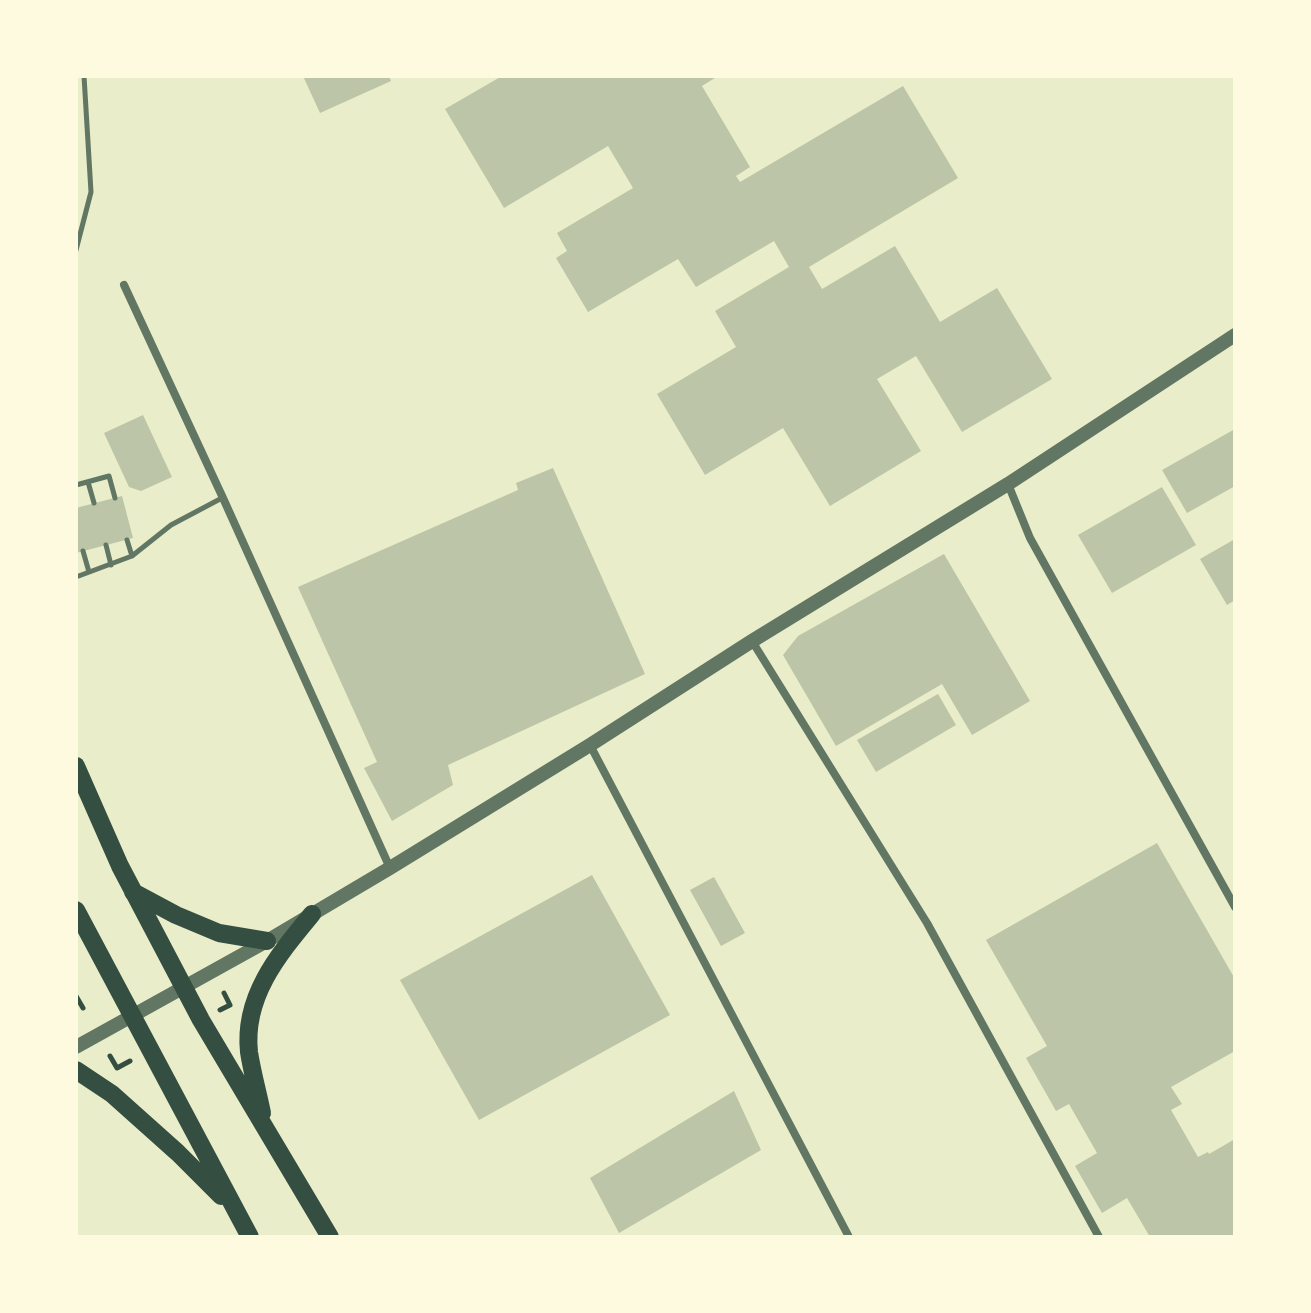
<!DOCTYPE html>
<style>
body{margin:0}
#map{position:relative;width:1311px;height:1313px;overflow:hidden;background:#e9edc9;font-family:"IBM Plex Sans",sans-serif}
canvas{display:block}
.frame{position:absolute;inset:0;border:78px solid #fefae0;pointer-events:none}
</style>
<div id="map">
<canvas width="1311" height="1313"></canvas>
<div class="frame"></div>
</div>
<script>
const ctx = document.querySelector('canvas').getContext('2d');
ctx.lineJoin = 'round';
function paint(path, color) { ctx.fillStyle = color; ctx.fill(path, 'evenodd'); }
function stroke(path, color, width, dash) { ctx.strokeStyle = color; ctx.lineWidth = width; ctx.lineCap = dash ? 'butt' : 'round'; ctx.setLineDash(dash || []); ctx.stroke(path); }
paint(new Path2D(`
 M 303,76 L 389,76 L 391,81 L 320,113 Z
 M 502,76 L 718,76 L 702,86 L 750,167 L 736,176 L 740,182 L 903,86 L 958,178 L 809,267 L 822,289 L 895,246 L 940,322 L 997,288 L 1052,379 L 962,432 L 916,356 L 877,379 L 921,451 L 830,506 L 783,428 L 705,475 L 657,394 L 736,347 L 715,311 L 789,267 L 774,241 L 696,287 L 678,259 L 588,312 L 556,258 L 567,251 L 557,233 L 633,188 L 608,146 L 504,208 L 445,109 Z
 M 143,415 L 172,477 L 141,491 L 129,487 L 104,433 Z
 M 1235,429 L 1235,486 L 1187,513 L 1162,470 Z
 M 553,468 L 645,674 L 448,765 L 453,785 L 392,821 L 364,768 L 377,762 L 298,587 L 518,490 L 516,483 Z
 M 1162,487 L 1196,545 L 1112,593 L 1078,535 Z
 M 122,496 L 133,538 L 76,553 L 76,508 Z
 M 1235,539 L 1235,600 L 1227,605 L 1200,559 Z
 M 944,554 L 1030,701 L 972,735 L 942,684 L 836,746 L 783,655 L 798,636 Z
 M 938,694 L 956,725 L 876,772 L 857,740 Z
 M 1157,843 L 1235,979 L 1235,1051 L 1171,1087 L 1182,1104 L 1171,1110 L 1198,1157 L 1208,1152 L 1209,1154 L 1235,1139 L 1235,1237 L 1150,1237 L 1127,1198 L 1102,1213 L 1075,1166 L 1097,1153 L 1069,1104 L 1056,1111 L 1026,1058 L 1047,1046 L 986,940 Z
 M 592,875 L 670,1015 L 479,1120 L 400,980 Z
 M 714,877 L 745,933 L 721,946 L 690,890 Z
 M 734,1091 L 761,1150 L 619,1233 L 590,1178 Z`), '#bcc5a7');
stroke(new Path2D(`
 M 76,996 L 83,1008
 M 220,1010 L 230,1005 L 224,993
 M 110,1056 L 117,1068 L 130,1061`), '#344e41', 5);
stroke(new Path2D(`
 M 76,250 L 91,192 L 84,76
 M 88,482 L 94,503
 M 76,485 L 109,476 L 115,498
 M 127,540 L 132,556
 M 106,545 L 111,565
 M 83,551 L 89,572
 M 76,577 L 132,556 L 171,525 L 222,498`), '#617663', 5);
stroke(new Path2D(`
 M 124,285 L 223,498 L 390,868
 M 1008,484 L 1030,538 L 1235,907
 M 752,641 L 927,923 L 1099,1237
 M 590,745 L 849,1237`), '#617663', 8);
stroke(new Path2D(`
 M 76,1047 L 267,941 L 390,868 L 590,745 L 752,641 L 1008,484 L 1235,335`), '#617663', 14);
stroke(new Path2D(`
 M 76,766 L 120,866 L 201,1020 L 330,1237
 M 133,892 L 176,915 L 219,933 L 267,941
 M 76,910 L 250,1237
 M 76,1070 L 112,1094 L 178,1153 L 221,1196
 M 262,1113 C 258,1093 252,1072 249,1052 C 243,996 279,954 312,914`), '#344e41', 18);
</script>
